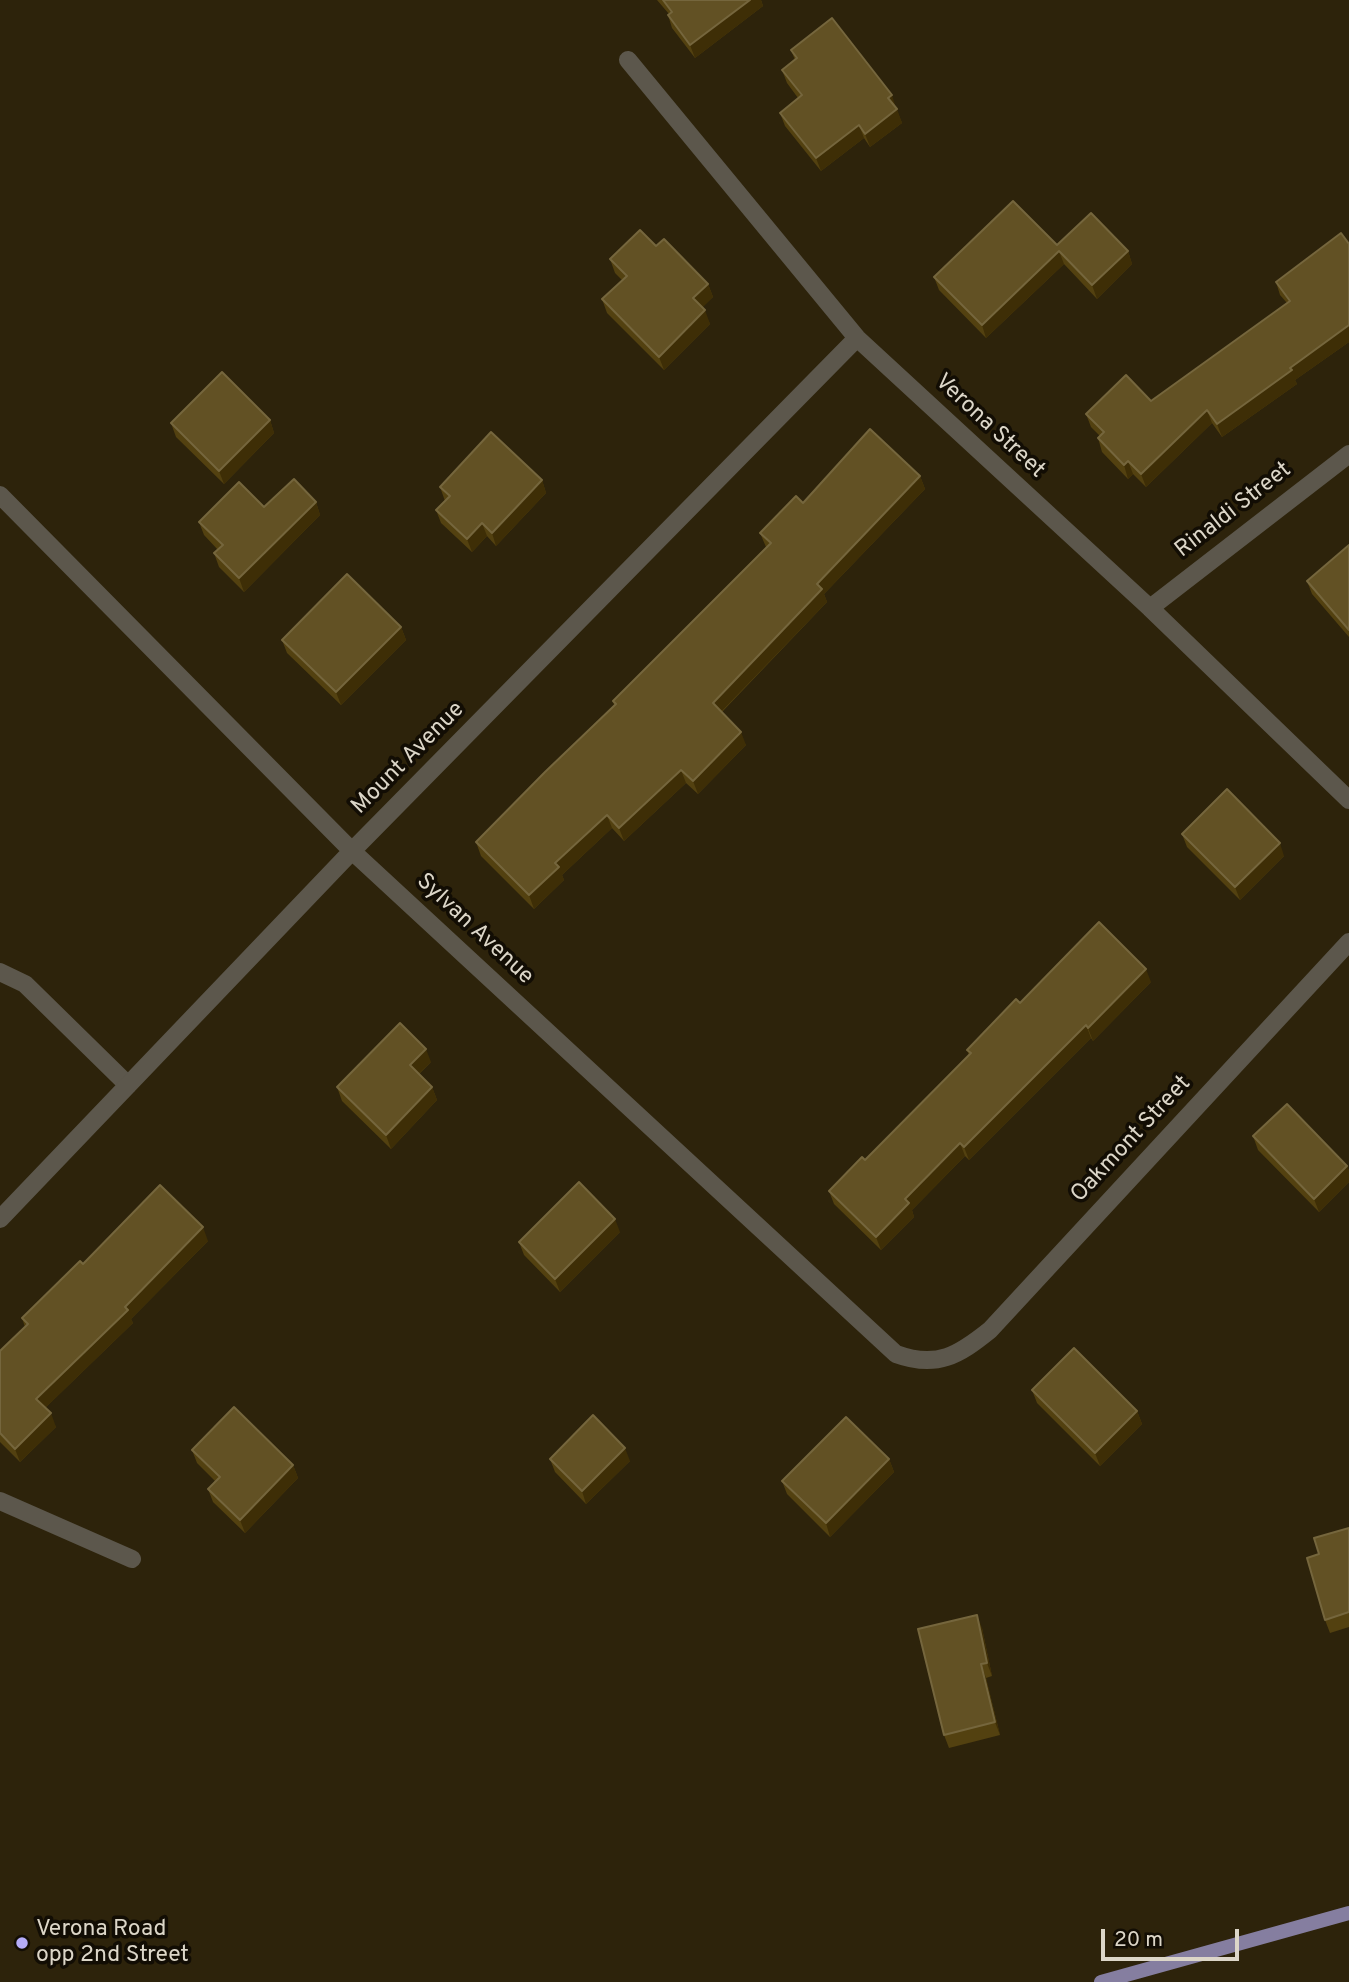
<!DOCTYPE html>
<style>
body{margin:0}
#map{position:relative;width:1349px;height:1982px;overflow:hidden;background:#2d230b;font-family:Overpass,sans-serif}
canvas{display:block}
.scale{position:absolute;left:1101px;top:1929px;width:138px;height:32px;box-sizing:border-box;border:4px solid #dcd6c8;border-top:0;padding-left:9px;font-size:21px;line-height:24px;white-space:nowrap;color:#dcd6c8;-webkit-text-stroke:5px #120d04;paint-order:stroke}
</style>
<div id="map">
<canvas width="1349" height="1982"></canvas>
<div class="scale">20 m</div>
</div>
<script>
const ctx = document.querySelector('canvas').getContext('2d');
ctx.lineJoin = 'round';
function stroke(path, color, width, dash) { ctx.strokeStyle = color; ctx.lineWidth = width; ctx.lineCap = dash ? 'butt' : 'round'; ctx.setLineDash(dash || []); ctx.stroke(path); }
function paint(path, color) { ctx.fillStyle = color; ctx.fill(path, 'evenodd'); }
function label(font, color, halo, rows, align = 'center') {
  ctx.font = font + ' Overpass,sans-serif'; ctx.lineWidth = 7; ctx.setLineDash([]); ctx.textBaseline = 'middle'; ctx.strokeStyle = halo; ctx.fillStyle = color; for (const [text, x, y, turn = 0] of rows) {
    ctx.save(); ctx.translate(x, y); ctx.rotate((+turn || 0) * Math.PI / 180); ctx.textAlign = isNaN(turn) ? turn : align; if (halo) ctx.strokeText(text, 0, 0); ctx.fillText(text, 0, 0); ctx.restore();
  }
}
stroke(new Path2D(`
 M 1101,1982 L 1349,1913`), '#857ea0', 14);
stroke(new Path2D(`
 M 0,972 L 25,984 L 128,1085
 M 0,1501 L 132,1559`), '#5c574c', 18);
stroke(new Path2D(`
 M 628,60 L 857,338 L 1150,608 L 1349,800
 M 0,495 L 352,851 L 896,1354 C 937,1369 959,1355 990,1330 L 1349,942
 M 1150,608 L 1349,454
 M 0,1219 L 352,851 L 857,338`), '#5c574c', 18);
paint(new Path2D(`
 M 657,0 L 761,0 L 763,6 L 695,58 L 672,28 L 668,15 L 669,14 Z
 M 791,50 L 896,108 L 902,123 L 870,147 L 864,138 L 821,171 L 785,126 L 780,113 L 798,98 L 787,83 L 782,70 L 795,60 Z
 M 1349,244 L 1349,342 L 1295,380 L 1297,384 L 1222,437 L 1212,423 L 1146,487 L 1133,474 L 1128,479 L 1102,452 L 1098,438 L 1100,436 L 1091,427 L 1086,414 L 1151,401 L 1287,303 L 1280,295 L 1276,282 Z
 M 1057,245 L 1128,251 L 1132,264 L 1097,299 L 1064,264 L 986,338 L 939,290 L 934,277 Z
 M 656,246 L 708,284 L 713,297 L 702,307 L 710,324 L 664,370 L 607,313 L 602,299 L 622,280 L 615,273 L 610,259 Z
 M 270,420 L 274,433 L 224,484 L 176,437 L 171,423 Z
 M 920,476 L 925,489 L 824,594 L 827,602 L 722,712 L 746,745 L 698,794 L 686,783 L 624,841 L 612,828 L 562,875 L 564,880 L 534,909 L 481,856 L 476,842 L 614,705 L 613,701 L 766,547 L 760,533 L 803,503 Z
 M 542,480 L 546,493 L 496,546 L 487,536 L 472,552 L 441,523 L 436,510 L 445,501 L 440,487 Z
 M 316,502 L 320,515 L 244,592 L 219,567 L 214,553 L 218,550 L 204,535 L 199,522 L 264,507 Z
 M 1349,545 L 1349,637 L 1312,594 L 1307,581 Z
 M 401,627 L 406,640 L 341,705 L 287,653 L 282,640 Z
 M 1182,834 L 1284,856 L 1240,900 L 1187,847 Z
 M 1151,982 L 1093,1041 L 1091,1038 L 969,1160 L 965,1156 L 912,1210 L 914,1217 L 881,1250 L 834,1204 L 829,1191 L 865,1160 L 969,1055 L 967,1050 L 1020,1003 Z
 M 431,1062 L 419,1074 L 432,1087 L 437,1100 L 391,1149 L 342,1101 L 337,1087 Z
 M 1253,1136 L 1347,1166 L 1349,1171 L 1349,1182 L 1319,1212 L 1258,1150 Z
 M 620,1232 L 560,1292 L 524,1255 L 519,1242 Z
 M 208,1241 L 131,1319 L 133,1323 L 45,1408 L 56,1427 L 20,1462 L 0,1442 L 0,1351 L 25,1327 L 22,1318 L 83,1264 Z
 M 1032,1390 L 1137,1411 L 1142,1424 L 1100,1466 L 1037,1403 Z
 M 192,1450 L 293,1465 L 298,1478 L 245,1533 L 213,1502 L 208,1489 L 215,1481 L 197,1463 Z
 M 550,1459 L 630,1461 L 586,1504 L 555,1472 Z
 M 889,1459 L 894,1472 L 830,1537 L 787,1494 L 782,1481 Z
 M 1349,1528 L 1349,1627 L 1330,1633 L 1325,1620 L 1319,1554 Z
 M 982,1628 L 992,1676 L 986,1678 L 1000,1735 L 949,1748 L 944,1735 Z`), '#534110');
paint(new Path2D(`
 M 750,0 L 761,0 L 763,6 L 695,58 L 690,45 Z
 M 892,95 L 896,108 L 888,98 Z
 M 897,109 L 902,123 L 870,147 L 865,134 Z
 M 859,125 L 864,138 L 821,171 L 816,158 Z
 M 1059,251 L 1064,264 L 986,338 L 982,325 Z
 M 1128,251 L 1132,264 L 1097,299 L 1092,285 Z
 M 708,284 L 713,297 L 698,312 L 693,298 Z
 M 705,310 L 710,324 L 664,370 L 659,357 Z
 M 1349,325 L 1349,342 L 1295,380 L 1297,384 L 1222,437 L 1217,424 L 1290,368 Z
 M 1207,410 L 1212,423 L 1146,487 L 1141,474 Z
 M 270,420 L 274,433 L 224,484 L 219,471 Z
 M 1128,461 L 1133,474 L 1128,479 L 1124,465 Z
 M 920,476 L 925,489 L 824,594 L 827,602 L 717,716 L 713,703 L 817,584 Z
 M 542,480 L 546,493 L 496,546 L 492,533 Z
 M 316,502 L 320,515 L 244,592 L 239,578 Z
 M 482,523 L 487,536 L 472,552 L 467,539 Z
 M 401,627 L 406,640 L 341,705 L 336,692 Z
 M 741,732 L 746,745 L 698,794 L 693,781 Z
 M 681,770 L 686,783 L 624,841 L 619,828 Z
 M 607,815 L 612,828 L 562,875 L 564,880 L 534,909 L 529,895 L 555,863 Z
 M 1280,843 L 1284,856 L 1240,900 L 1235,887 Z
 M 1146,969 L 1151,982 L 1093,1041 L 1088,1028 Z
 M 1086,1025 L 1091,1038 L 969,1160 L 964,1147 Z
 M 426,1049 L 431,1062 L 414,1078 L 410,1065 Z
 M 432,1087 L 437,1100 L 391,1149 L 386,1135 Z
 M 960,1143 L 965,1156 L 912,1210 L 914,1217 L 881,1250 L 876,1237 L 905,1199 Z
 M 1347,1166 L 1349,1171 L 1349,1182 L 1319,1212 L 1314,1199 Z
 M 615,1219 L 620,1232 L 560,1292 L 555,1279 Z
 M 203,1227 L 208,1241 L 131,1319 L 133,1323 L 41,1412 L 36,1399 Z
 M 1137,1411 L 1142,1424 L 1100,1466 L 1095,1453 Z
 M 51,1413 L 56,1427 L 20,1462 L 15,1449 Z
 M 625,1448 L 630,1461 L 586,1504 L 582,1491 Z
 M 889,1459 L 894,1472 L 830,1537 L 826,1523 Z
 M 293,1465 L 298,1478 L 245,1533 L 240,1520 Z
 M 977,1615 L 982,1628 L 992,1676 L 987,1663 Z
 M 981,1664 L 986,1678 L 1000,1735 L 995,1722 Z`), '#3e2e06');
const building = new Path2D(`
 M 663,0 L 750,0 L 690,45 L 668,15 L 672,12 Z
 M 832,18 L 892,95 L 888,98 L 897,109 L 865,134 L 859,125 L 816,158 L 780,113 L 802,95 L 782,70 L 797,58 L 791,50 Z
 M 1013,201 L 1057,245 L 1091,213 L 1128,251 L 1092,285 L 1059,251 L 982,325 L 934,277 Z
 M 640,230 L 656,246 L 664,239 L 708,284 L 693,298 L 705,310 L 659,357 L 602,299 L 627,276 L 610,259 Z
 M 1341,233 L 1349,244 L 1349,325 L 1290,368 L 1292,370 L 1217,424 L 1207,410 L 1141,474 L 1128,461 L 1124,465 L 1098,438 L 1104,432 L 1086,414 L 1126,375 L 1151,401 L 1290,301 L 1276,282 Z
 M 222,372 L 270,420 L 219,471 L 171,423 Z
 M 870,429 L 920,476 L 817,584 L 822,589 L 713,703 L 741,732 L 693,781 L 681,770 L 619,828 L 607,815 L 555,863 L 559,867 L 529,895 L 476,842 L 545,772 L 616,704 L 613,701 L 771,543 L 760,533 L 796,496 L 803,503 Z
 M 491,432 L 542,480 L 492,533 L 482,523 L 467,539 L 436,510 L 450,496 L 440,487 Z
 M 294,479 L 316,502 L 239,578 L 214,553 L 223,545 L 199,522 L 239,482 L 264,507 Z
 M 1349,545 L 1349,630 L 1307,581 Z
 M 347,574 L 401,627 L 336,692 L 282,640 Z
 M 1227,789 L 1280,843 L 1235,887 L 1182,834 Z
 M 1099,922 L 1146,969 L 1088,1028 L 1086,1025 L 964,1147 L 960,1143 L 905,1199 L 909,1203 L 876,1237 L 829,1191 L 862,1157 L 865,1160 L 971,1053 L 967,1050 L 1016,999 L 1020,1003 Z
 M 400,1023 L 426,1049 L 410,1065 L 432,1087 L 386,1135 L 337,1087 Z
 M 1287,1104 L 1347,1166 L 1314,1199 L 1253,1136 Z
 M 579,1182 L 615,1219 L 555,1279 L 519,1242 Z
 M 160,1185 L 203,1227 L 125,1307 L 128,1310 L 36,1399 L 51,1413 L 15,1449 L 0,1433 L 0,1351 L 28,1324 L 22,1318 L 80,1261 L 83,1264 Z
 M 1074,1348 L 1137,1411 L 1095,1453 L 1032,1390 Z
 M 234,1407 L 293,1465 L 240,1520 L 208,1489 L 220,1477 L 192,1450 Z
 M 593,1415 L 625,1448 L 582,1491 L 550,1459 Z
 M 846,1417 L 889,1459 L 826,1523 L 782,1481 Z
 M 1349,1528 L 1349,1612 L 1325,1620 L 1307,1558 L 1319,1554 L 1314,1538 Z
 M 977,1615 L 987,1663 L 981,1664 L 995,1722 L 944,1735 L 918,1629 Z`);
paint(building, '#625124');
stroke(building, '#75663d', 2);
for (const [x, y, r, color] of [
 [22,1943,7,"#b5acf8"]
]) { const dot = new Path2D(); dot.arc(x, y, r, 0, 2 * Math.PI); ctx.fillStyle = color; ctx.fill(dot); stroke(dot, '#120d04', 2.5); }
label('23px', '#dcd6c8', '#120d04', [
 ["Verona Street",989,427,43],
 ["Rinaldi Street",1234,511,-38],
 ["Mount Avenue",409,759,-45],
 ["Sylvan Avenue",474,930,43],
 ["Oakmont Street",1132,1140,-47]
]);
label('23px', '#dcd6c8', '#120d04', [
 ["Verona Road",36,1930],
 ["opp 2nd Street",36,1956]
], 'left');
</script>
